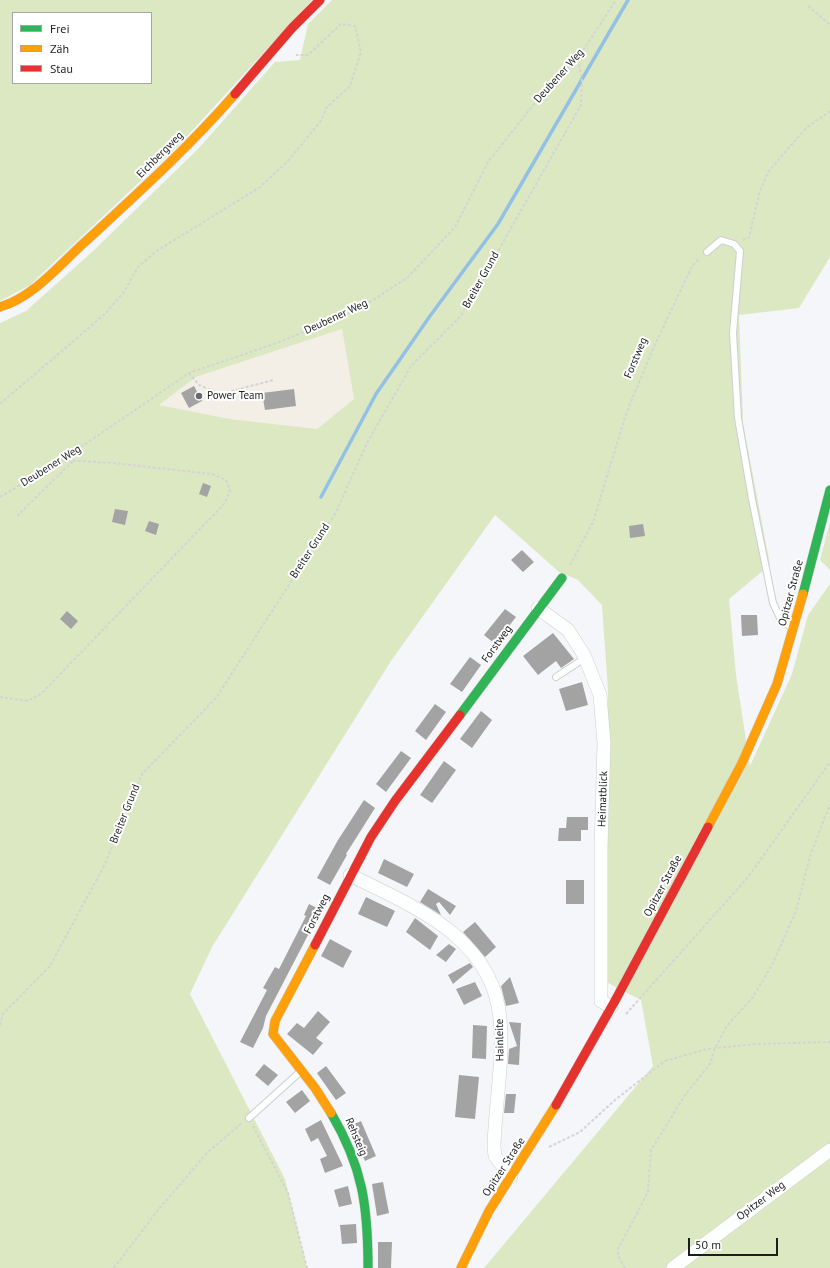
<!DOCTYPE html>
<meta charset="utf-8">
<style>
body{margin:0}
#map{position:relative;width:830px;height:1268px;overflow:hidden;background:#f4f6fa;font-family:"PT Sans",sans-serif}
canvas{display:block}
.legend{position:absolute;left:12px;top:12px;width:140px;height:72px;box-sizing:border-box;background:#fff;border:1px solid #a4a5a6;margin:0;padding:5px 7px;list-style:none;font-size:12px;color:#1c1d20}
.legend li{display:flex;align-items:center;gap:8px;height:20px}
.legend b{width:20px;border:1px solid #a4a5a6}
.scale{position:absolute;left:688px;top:1238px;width:90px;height:18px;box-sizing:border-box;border:2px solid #1c1d20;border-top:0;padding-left:5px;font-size:12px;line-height:14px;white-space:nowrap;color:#1c1d20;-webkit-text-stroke:3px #fff;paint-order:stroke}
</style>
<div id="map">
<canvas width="830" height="1268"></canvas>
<ul class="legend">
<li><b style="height:5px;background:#30b455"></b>Frei</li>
<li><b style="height:5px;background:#ff9f0a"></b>Zäh</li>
<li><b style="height:5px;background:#e5322d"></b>Stau</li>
</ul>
<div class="scale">50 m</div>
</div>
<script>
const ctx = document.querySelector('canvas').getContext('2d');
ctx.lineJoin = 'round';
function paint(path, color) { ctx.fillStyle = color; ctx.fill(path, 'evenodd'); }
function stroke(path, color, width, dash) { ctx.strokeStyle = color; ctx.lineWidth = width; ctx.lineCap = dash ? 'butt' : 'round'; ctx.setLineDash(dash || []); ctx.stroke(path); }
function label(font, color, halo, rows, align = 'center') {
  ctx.font = font + ' "PT Sans",sans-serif'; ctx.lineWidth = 4; ctx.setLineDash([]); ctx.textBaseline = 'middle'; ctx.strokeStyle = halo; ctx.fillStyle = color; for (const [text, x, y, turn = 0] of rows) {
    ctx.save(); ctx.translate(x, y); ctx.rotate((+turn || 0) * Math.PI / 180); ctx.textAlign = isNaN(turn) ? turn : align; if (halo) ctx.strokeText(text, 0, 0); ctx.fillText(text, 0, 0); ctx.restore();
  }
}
paint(new Path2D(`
 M 342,329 L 354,399 L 317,429 L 230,419 L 159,405 L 196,377 Z`), '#f4efe6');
paint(new Path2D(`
 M 0,0 L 312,0 L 179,145 L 30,285 L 0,301 ZM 13,13 L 151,13 L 151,83 L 13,83 Z
 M 332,0 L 830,0 L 830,257 L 799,308 L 739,315 L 743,423 L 770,565 L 729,599 L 736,675 L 750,766 L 792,674 L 808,615 L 830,584 L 830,1268 L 484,1268 L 653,1066 L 641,1000 L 606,982 L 605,851 L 608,690 L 602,605 L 578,580 L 559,572 L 495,515 L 391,661 L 212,947 L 190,994 L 285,1179 L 307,1268 L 0,1268 L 0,323 L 26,311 L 92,252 L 198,149 L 275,62 L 300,60 L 308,24 ZM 342,329 L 354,399 L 317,429 L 230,419 L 159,405 L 196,377 Z
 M 830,522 L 830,570 L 820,560 Z`), '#dce8c2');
stroke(new Path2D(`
 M 321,497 L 376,394 L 430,316 L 498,224 L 628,0`), '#93c1e6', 3.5);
paint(new Path2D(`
 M 194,386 L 202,401 L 189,408 L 181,393 Z
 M 294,389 L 296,406 L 265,410 L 262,393 Z
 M 203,483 L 211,486 L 207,497 L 199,494 Z
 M 115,509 L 128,511 L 125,525 L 112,522 Z
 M 149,521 L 159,524 L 156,535 L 145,531 Z
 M 643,524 L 645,536 L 630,538 L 629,526 Z
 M 522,550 L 534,562 L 523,572 L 511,560 Z
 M 505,609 L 516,617 L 495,644 L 484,635 Z
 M 67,611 L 78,621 L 71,629 L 60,619 Z
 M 741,615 L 757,615 L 758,635 L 742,636 Z
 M 553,633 L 574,659 L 561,668 L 556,661 L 538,675 L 523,656 Z
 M 470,657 L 481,665 L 462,692 L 450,684 Z
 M 582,682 L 588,705 L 566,711 L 559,689 Z
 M 435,704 L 446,712 L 426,740 L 415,731 Z
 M 481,711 L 492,720 L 472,748 L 460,739 Z
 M 401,751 L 411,758 L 386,792 L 376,784 Z
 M 444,761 L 456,770 L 432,803 L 420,795 Z
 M 364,800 L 375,808 L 346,854 L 347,855 L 330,885 L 317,878 L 338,840 Z
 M 567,817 L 588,817 L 588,830 L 581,830 L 581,841 L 558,841 L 559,828 L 566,828 Z
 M 384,859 L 414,874 L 407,887 L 378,873 Z
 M 566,880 L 584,880 L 584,904 L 566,904 Z
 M 428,889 L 456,906 L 450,915 L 439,902 L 436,904 L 441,915 L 420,902 Z
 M 366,897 L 395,911 L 387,927 L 358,914 Z
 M 309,904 L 321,910 L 266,1016 L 263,1028 L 253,1048 L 240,1042 L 267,990 L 263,988 L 275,967 L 279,969 L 306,916 L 304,915 Z
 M 415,918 L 438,936 L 430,950 L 406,932 Z
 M 475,922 L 496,947 L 485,957 L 463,932 Z
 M 330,939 L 352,951 L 343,968 L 321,956 Z
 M 449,944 L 456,949 L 446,962 L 436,955 Z
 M 470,963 L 473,967 L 453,984 L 448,975 Z
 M 510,977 L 519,1003 L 506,1006 L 501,986 Z
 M 475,982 L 482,996 L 464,1005 L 456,989 Z
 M 318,1011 L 330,1022 L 316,1038 L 323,1043 L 313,1055 L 287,1034 L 297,1023 L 304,1028 Z
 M 509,1022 L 521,1023 L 519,1065 L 508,1064 L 509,1049 L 517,1046 Z
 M 473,1025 L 487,1026 L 486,1059 L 472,1058 Z
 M 264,1064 L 278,1075 L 268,1086 L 255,1075 Z
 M 326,1066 L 346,1093 L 336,1100 L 317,1073 Z
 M 459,1075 L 479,1077 L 475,1119 L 455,1117 Z
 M 302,1090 L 310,1101 L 295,1113 L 286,1102 Z
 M 506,1094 L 516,1094 L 514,1113 L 504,1113 Z
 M 321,1120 L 343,1166 L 325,1173 L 320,1159 L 327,1156 L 318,1138 L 311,1142 L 305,1129 Z
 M 361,1121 L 376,1156 L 365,1161 L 350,1126 Z
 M 383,1182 L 389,1213 L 377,1216 L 372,1184 Z
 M 348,1186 L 352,1204 L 339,1207 L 334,1190 Z
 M 356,1224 L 357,1243 L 342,1244 L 340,1225 Z
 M 378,1242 L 392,1242 L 391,1268 L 378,1268 Z`), '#a4a3a4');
const lane = new Path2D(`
 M 707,252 L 721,240 L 734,244 L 740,251 L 733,333 L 738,418 L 752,499 L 773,603 L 781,620 L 792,628
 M 556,677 L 585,658
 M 249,1118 L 300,1072`);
const street = new Path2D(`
 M 538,608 L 568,630 L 584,655 L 600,695 L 604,743 L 601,848 L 601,1001 L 611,1007
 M 350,875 C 414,907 493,937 500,1019 C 504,1062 495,1104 494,1147 L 495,1156 L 511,1177
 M 673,1268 L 830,1150`);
const fast = new Path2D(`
 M 803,594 L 830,490
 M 460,715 L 562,578
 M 331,1113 C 363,1167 368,1207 368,1268`);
const slow = new Path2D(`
 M 0,307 C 34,297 60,264 86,241 C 137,194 189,147 235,94
 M 708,827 L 742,763 L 777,684 L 803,594
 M 315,945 L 275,1021 L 273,1034 L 315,1088 L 331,1113
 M 461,1268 L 489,1211 L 556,1105`);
const jam = new Path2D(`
 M 235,94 L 292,28 L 320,0
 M 315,945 L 371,837 L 395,801 L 460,715
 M 556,1105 L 616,999 L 708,827`);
stroke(lane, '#ccced1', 8);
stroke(street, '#ccced1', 14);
stroke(fast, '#ccced1', 10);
stroke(slow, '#ccced1', 10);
stroke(jam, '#ccced1', 10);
stroke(new Path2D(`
 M 808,6 L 830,25
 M 743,240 L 749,238 L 759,194 L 768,172 L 806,128 L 830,111
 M 189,373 L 199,385 L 220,394 L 274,380
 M 0,404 L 106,313 L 124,292 L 138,267 L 155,252 L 260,187 L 288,161 L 320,122 L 327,107 L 350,86 L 361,52 L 355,26 L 341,24 L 308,55 L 296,55
 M 0,497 L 62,460 L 189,373 L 277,343 L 359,309 L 407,278 L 455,227 L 488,162 L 535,103 L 561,74 L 578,58 L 616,0
 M 17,516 L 73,461
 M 570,565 L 593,522 L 626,414 L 653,349 L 692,266 L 700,258
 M 0,697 L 28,701 L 42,693 L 225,503 L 230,490 L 226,480 L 212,474 L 113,463 L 62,460
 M 626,1014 L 749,876 L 830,762
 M 0,1025 L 3,1014 L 50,966 L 104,866 L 142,774 L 216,698 L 336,512 L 367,443 L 411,366 L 461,316 L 581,105 L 582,80 L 578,58
 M 253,1126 L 288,1193 L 307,1268
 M 549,1147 L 580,1132 L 615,1100 L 665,1061 L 707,1049 L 755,1044 L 830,1042
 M 114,1268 L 158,1210 L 208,1152 L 242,1123
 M 625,1268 L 618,1256 L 618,1249 L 643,1202 L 648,1191 L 651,1150 L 685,1095 L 710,1064 L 715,1048 L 727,1026 L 753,997 L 773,963 L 796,911 L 810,856 L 830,804`), '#d4d4d5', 2, [3, 2]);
stroke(lane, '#fdfefe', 6);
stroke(street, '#fdfefe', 13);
stroke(fast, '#30b455', 9);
stroke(slow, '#ff9f0a', 9);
stroke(jam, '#e5322d', 9);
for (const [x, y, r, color] of [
 [199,396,4,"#68696c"]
]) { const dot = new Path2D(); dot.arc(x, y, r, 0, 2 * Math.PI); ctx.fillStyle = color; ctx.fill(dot); stroke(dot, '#fff', 1.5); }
label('11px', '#1c1d20', '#fff', [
 ["Deubener Weg",559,76,-48],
 ["Eichbergweg",160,155,-45],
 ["Breiter Grund",481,280,-61],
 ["Deubener Weg",336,317,-25],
 ["Forstweg",636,358,-67],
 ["Deubener Weg",51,466,-32],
 ["Breiter Grund",310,551,-57],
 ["Opitzer Straße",791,593,-75],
 ["Forstweg",497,644,-54],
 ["Heimatblick",603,799,-88],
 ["Breiter Grund",125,814,-68],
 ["Opitzer Straße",663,886,-62],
 ["Forstweg",317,914,-63],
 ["Hainleite",500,1040,-91],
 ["Rehsteig",356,1137,67],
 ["Opitzer Straße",504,1167,-57],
 ["Opitzer Weg",761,1201,-37]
]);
label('11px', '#1c1d20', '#fff', [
 ["Power Team",207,396]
], 'left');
</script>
